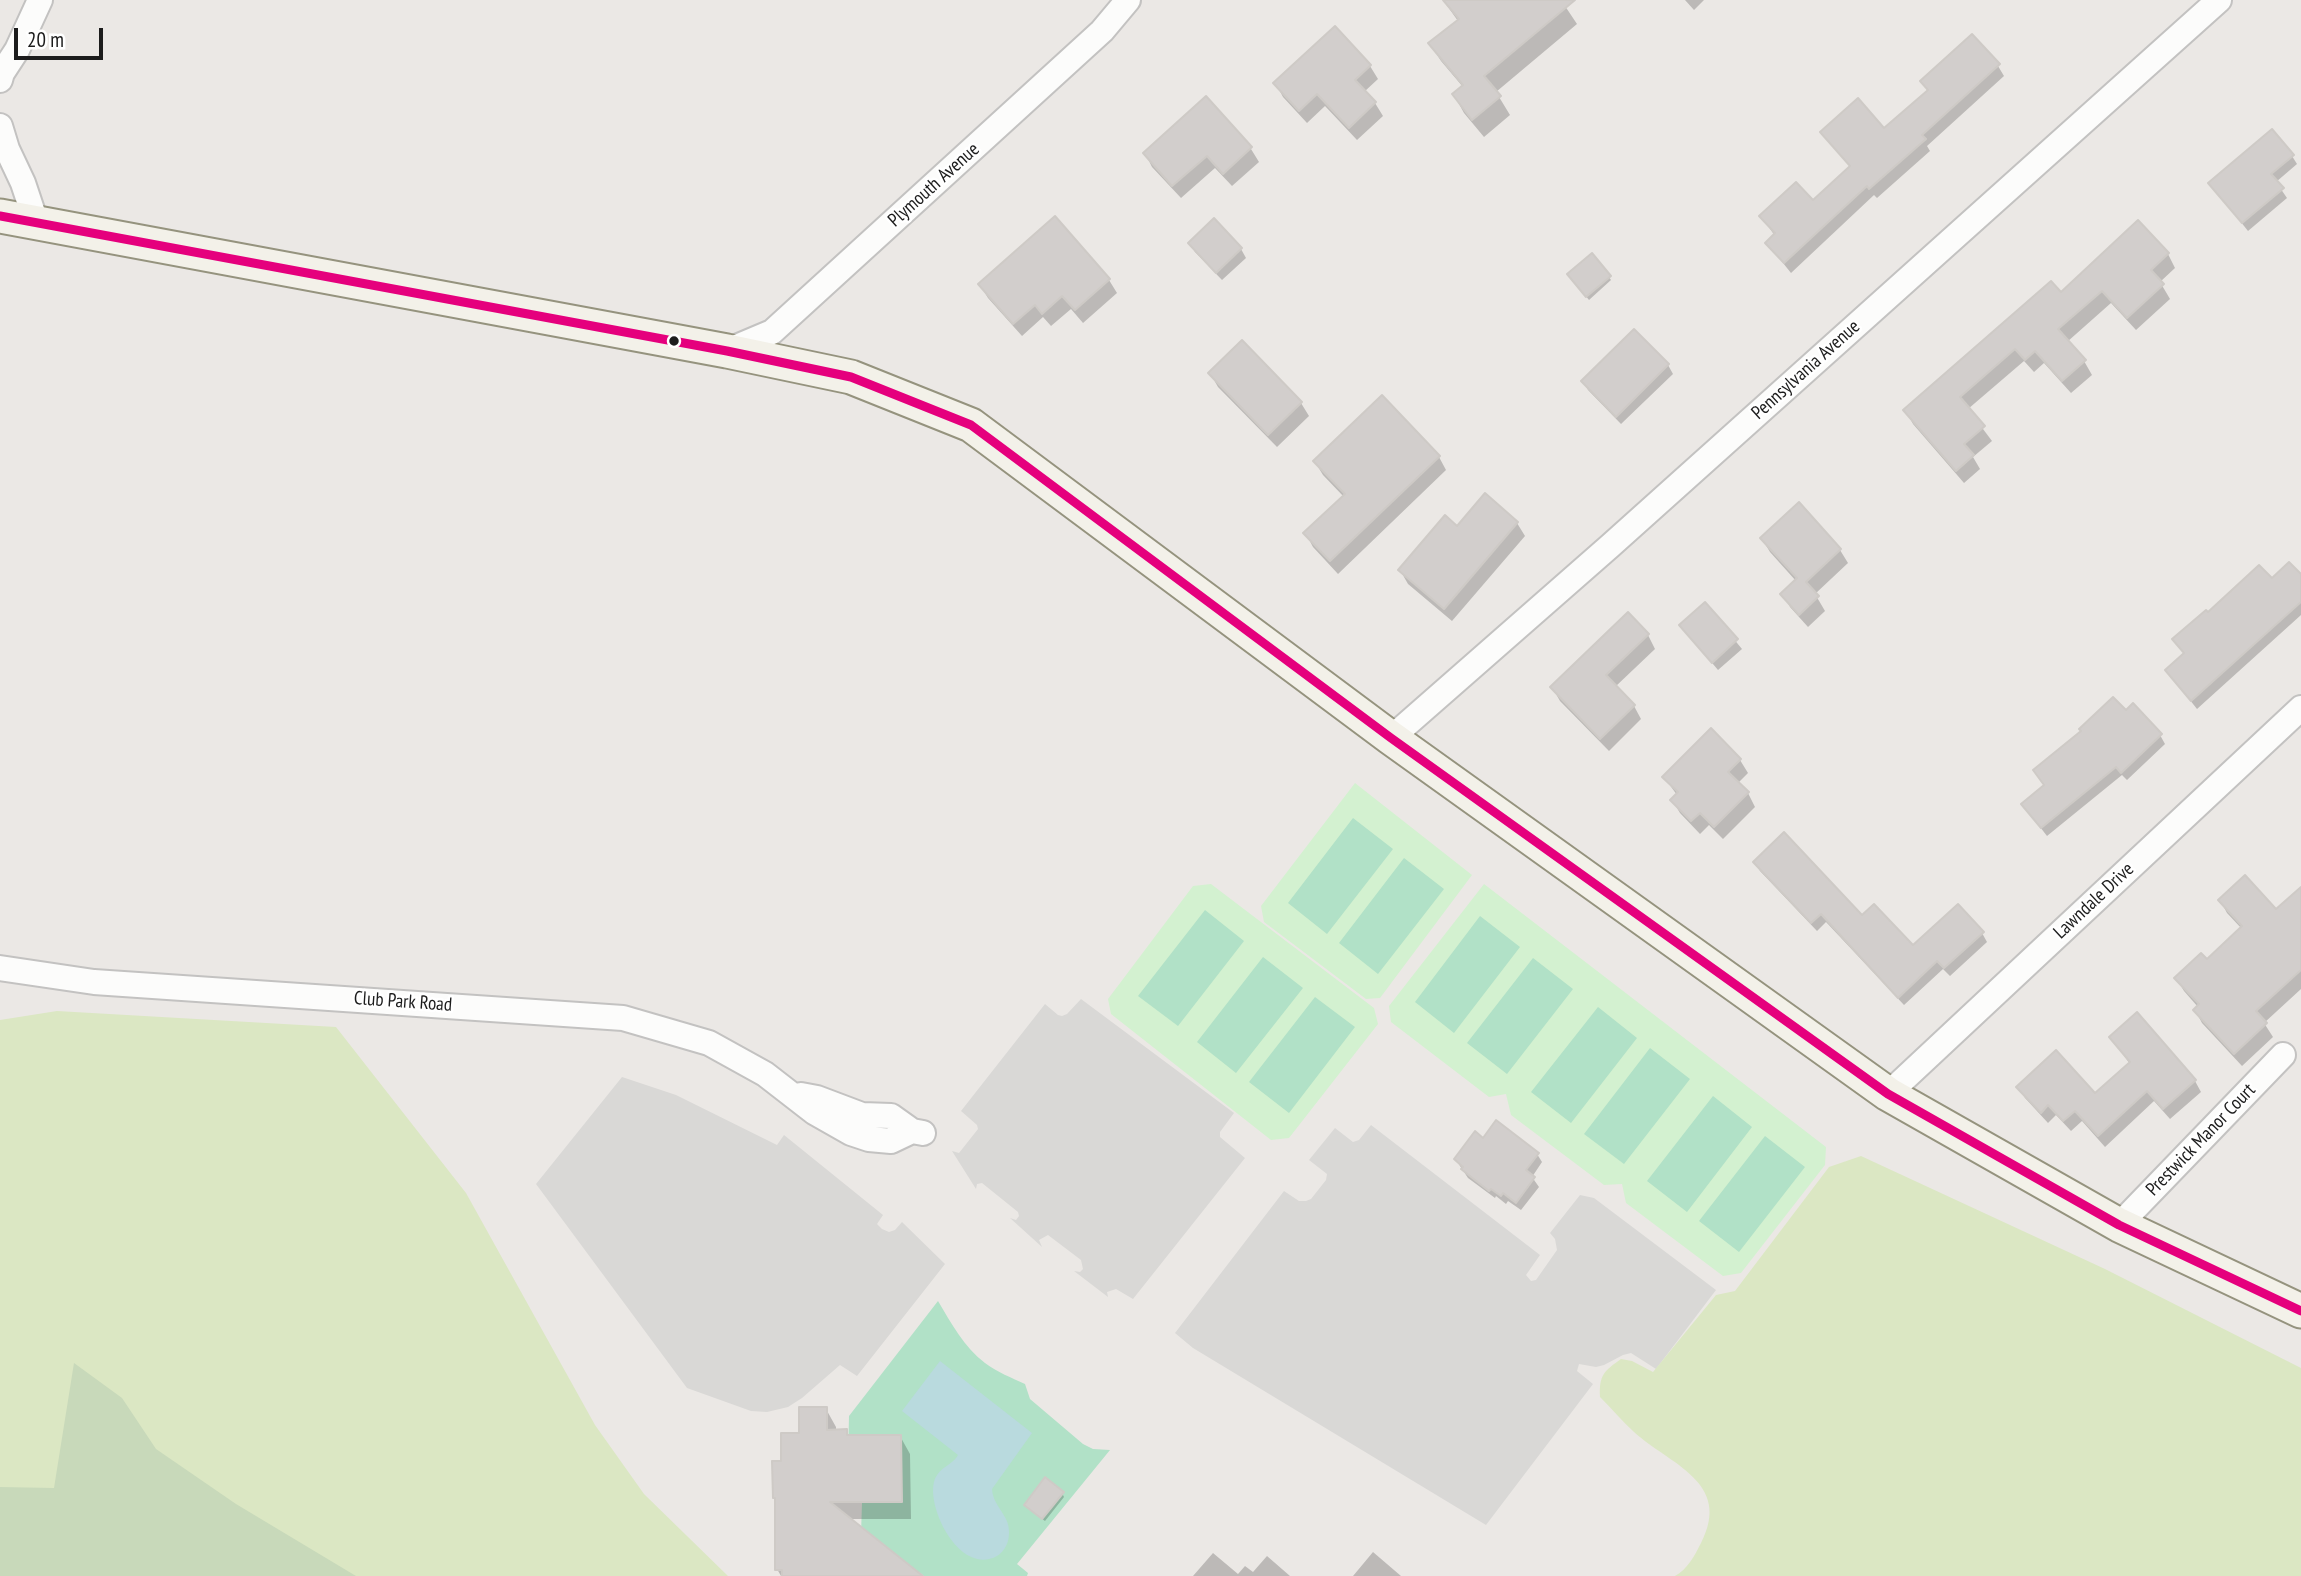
<!DOCTYPE html>
<style>
body{margin:0}
#map{position:relative;width:2301px;height:1576px;overflow:hidden;background:#ebe8e5;font-family:"PT Sans Narrow",sans-serif}
canvas{display:block}
.scale{position:absolute;left:14px;top:28px;width:89px;height:32px;box-sizing:border-box;border:4px solid #1c1c1c;border-top:0;padding-left:9px;font-size:21px;line-height:24px;white-space:nowrap;color:#1c1c1c;-webkit-text-stroke:5px #fff;paint-order:stroke}
</style>
<div id="map">
<canvas width="2301" height="1576"></canvas>
<div class="scale">20 m</div>
</div>
<script>
const ctx = document.querySelector('canvas').getContext('2d');
ctx.lineJoin = 'round';
function paint(path, color) { ctx.fillStyle = color; ctx.fill(path, 'evenodd'); }
function stroke(path, color, width, dash) { ctx.strokeStyle = color; ctx.lineWidth = width; ctx.lineCap = dash ? 'butt' : 'round'; ctx.setLineDash(dash || []); ctx.stroke(path); }
function label(font, color, halo, rows, align = 'center') {
  ctx.font = font + ' "PT Sans Narrow",sans-serif'; ctx.lineWidth = 5; ctx.setLineDash([]); ctx.textBaseline = 'middle'; ctx.strokeStyle = halo; ctx.fillStyle = color; for (const [text, x, y, turn = 0] of rows) {
    ctx.save(); ctx.translate(x, y); ctx.rotate((+turn || 0) * Math.PI / 180); ctx.textAlign = isNaN(turn) ? turn : align; if (halo) ctx.strokeText(text, 0, 0); ctx.fillText(text, 0, 0); ctx.restore();
  }
}
paint(new Path2D(`
 M 1081,999 L 1234,1113 L 1220,1132 L 1220,1137 L 1245,1158 L 1133,1299 L 1116,1289 L 1107,1292 L 1108,1297 L 1074,1271 L 1080,1272 L 1083,1269 L 1081,1260 L 1048,1235 L 1039,1240 L 1042,1247 L 1010,1218 L 1016,1220 L 1019,1216 L 1018,1212 L 982,1183 L 977,1184 L 976,1189 L 952,1151 L 959,1153 L 978,1129 L 977,1125 L 961,1111 L 1045,1004 L 1058,1015 L 1062,1016 L 1067,1014 Z
 M 622,1077 L 676,1095 L 777,1145 L 784,1135 L 883,1215 L 877,1224 L 882,1229 L 889,1232 L 895,1230 L 902,1222 L 945,1264 L 857,1376 L 840,1365 L 802,1398 L 788,1407 L 767,1412 L 751,1411 L 687,1388 L 536,1184 Z
 M 1371,1125 L 1540,1255 L 1526,1275 L 1531,1281 L 1536,1280 L 1557,1250 L 1555,1239 L 1550,1233 L 1580,1195 L 1594,1198 L 1716,1290 L 1656,1369 L 1631,1353 L 1623,1355 L 1604,1365 L 1596,1367 L 1579,1364 L 1577,1371 L 1593,1384 L 1486,1525 L 1193,1348 L 1175,1333 L 1284,1191 L 1299,1201 L 1306,1201 L 1311,1199 L 1326,1180 L 1327,1174 L 1309,1160 L 1335,1128 L 1353,1142 L 1359,1140 Z`), '#d9d8d6');
paint(new Path2D(`
 M 57,1011 L 336,1027 L 466,1193 L 595,1425 L 644,1494 L 728,1576 L 0,1576 L 0,1020 Z
 M 1861,1156 L 2105,1269 L 2301,1368 L 2301,1576 L 1675,1576 C 1687,1570 1695,1555 1701,1543 C 1733,1482 1669,1464 1634,1432 C 1622,1421 1611,1408 1600,1397 C 1599,1375 1604,1371 1621,1359 L 1632,1361 L 1653,1372 L 1716,1295 L 1735,1291 L 1829,1167 Z`), '#dbe7c3');
paint(new Path2D(`
 M 74,1363 L 122,1398 L 156,1449 L 236,1504 L 356,1576 L 0,1576 L 0,1487 L 54,1488 Z`), '#c8d9ba');
paint(new Path2D(`
 M 1355,783 L 1472,875 L 1380,998 L 1366,999 L 1264,922 L 1261,906 Z
 M 1211,884 L 1374,1008 L 1378,1024 L 1289,1138 L 1271,1140 L 1111,1014 L 1108,999 L 1193,886 Z
 M 1484,884 L 1826,1147 L 1825,1165 L 1741,1273 L 1723,1276 L 1626,1203 L 1622,1184 L 1604,1185 L 1511,1115 L 1506,1094 L 1489,1097 L 1391,1022 L 1389,1006 Z`), '#d3f1d0');
paint(new Path2D(`
 M 1353,818 L 1393,849 L 1327,934 L 1288,903 Z
 M 1404,858 L 1444,889 L 1378,974 L 1339,943 Z
 M 1205,910 L 1244,941 L 1178,1026 L 1138,996 Z
 M 1480,916 L 1520,947 L 1454,1033 L 1415,1002 Z
 M 1263,957 L 1303,988 L 1236,1073 L 1197,1042 Z
 M 1533,958 L 1573,989 L 1507,1074 L 1467,1043 Z
 M 1315,997 L 1355,1027 L 1289,1113 L 1249,1082 Z
 M 1598,1007 L 1637,1038 L 1571,1123 L 1531,1092 Z
 M 1650,1048 L 1690,1079 L 1624,1164 L 1584,1134 Z
 M 1713,1096 L 1752,1127 L 1687,1212 L 1647,1181 Z
 M 1765,1136 L 1805,1167 L 1739,1252 L 1699,1221 Z
 M 938,1301 C 951,1323 964,1347 985,1363 C 997,1372 1012,1378 1025,1384 L 1030,1399 L 1083,1444 L 1093,1449 L 1110,1450 L 1017,1564 L 1028,1573 L 1027,1576 L 924,1576 L 919,1572 L 916,1576 L 861,1535 L 862,1502 L 847,1502 L 849,1416 Z`), '#b1e1c7');
paint(new Path2D(`
 M 940,1361 L 1032,1433 L 992,1489 C 993,1507 1010,1515 1009,1533 C 1009,1542 1005,1551 997,1556 C 961,1576 927,1510 934,1482 C 938,1467 952,1466 958,1455 L 902,1411 Z`), '#b9dade');
paint(new Path2D(`
 M 1443,0 L 1561,0 L 1577,24 L 1496,92 L 1510,115 L 1484,137 L 1464,113 L 1454,95 L 1463,87 L 1441,61 L 1430,44 L 1458,21 Z
 M 1685,0 L 1704,0 L 1694,10 Z
 M 1370,66 L 1378,79 L 1364,92 L 1375,103 L 1383,116 L 1357,140 L 1325,106 L 1307,123 L 1283,97 L 1276,84 Z
 M 1998,66 L 2004,76 L 1927,146 L 1930,151 L 1877,198 L 1874,195 L 1791,273 L 1767,243 L 1775,236 L 1761,216 L 1812,203 L 1851,168 L 1822,132 L 1884,131 L 1928,92 L 1922,81 Z
 M 1206,99 L 1251,149 L 1259,162 L 1232,186 L 1215,168 L 1181,198 L 1152,167 L 1145,153 Z
 M 2292,156 L 2297,164 L 2276,182 L 2287,198 L 2248,231 L 2210,183 Z
 M 1214,221 L 1241,249 L 1246,258 L 1222,280 L 1195,252 L 1190,243 Z
 M 2138,223 L 2168,254 L 2175,268 L 2160,282 L 2170,299 L 2136,330 L 2111,303 L 2067,342 L 2084,361 L 2092,375 L 2071,393 L 2044,363 L 2034,372 L 2024,361 L 1968,409 L 1992,441 L 1973,457 L 1980,469 L 1964,483 L 1913,424 L 1906,411 L 2060,294 Z
 M 1609,277 L 1611,280 L 1589,300 L 1571,278 Z
 M 1109,280 L 1117,293 L 1083,323 L 1071,309 L 1051,326 L 1043,317 L 1022,336 L 988,298 L 980,285 Z
 M 1634,331 L 1668,365 L 1673,374 L 1621,424 L 1588,390 L 1583,381 Z
 M 1210,373 L 1301,403 L 1309,416 L 1277,447 L 1218,387 Z
 M 1439,457 L 1446,470 L 1338,574 L 1313,547 L 1306,534 L 1344,497 L 1323,475 L 1315,462 Z
 M 1799,505 L 1840,550 L 1848,563 L 1815,594 L 1825,611 L 1808,627 L 1790,607 L 1783,594 L 1796,581 L 1770,552 L 1762,539 Z
 M 1517,523 L 1525,536 L 1452,621 L 1408,584 L 1400,570 L 1457,528 Z
 M 2301,577 L 2301,615 L 2197,709 L 2167,671 L 2185,655 L 2174,640 L 2208,615 Z
 M 1705,604 L 1742,649 L 1718,670 L 1681,626 Z
 M 1648,635 L 1655,649 L 1615,687 L 1634,706 L 1641,719 L 1609,751 L 1560,701 L 1552,687 Z
 M 2126,713 L 2160,735 L 2165,744 L 2127,780 L 2122,775 L 2047,836 L 2023,805 L 2046,786 L 2083,731 Z
 M 1740,760 L 1748,773 L 1738,783 L 1748,793 L 1755,807 L 1723,839 L 1709,825 L 1700,834 L 1680,813 L 1672,800 L 1677,795 L 1664,777 Z
 M 1755,862 L 1862,917 L 1913,947 L 1982,933 L 1987,942 L 1950,976 L 1943,969 L 1904,1005 L 1826,922 L 1817,931 L 1760,871 Z
 M 2301,890 L 2301,989 L 2264,1023 L 2273,1037 L 2242,1066 L 2202,1023 L 2195,1010 L 2198,1007 L 2184,991 L 2176,978 L 2206,961 L 2242,929 L 2227,913 L 2220,900 L 2276,911 Z
 M 2111,1038 L 2195,1081 L 2201,1092 L 2170,1119 L 2154,1101 L 2105,1147 L 2082,1121 L 2071,1131 L 2056,1115 L 2048,1123 L 2025,1098 L 2018,1087 L 2095,1095 L 2130,1064 Z
 M 1484,1140 L 1537,1154 L 1542,1162 L 1532,1177 L 1539,1187 L 1521,1210 L 1508,1201 L 1506,1204 L 1496,1196 L 1495,1198 L 1468,1178 L 1456,1160 Z
 M 826,1409 L 836,1427 L 836,1431 L 846,1431 L 849,1437 L 900,1436 L 910,1454 L 911,1519 L 849,1519 L 921,1576 L 781,1576 L 777,1569 L 777,1502 L 774,1497 L 783,1463 L 800,1435 Z
 M 1062,1493 L 1064,1497 L 1045,1521 L 1029,1509 Z
 M 1373,1552 L 1401,1576 L 1353,1576 Z
 M 1213,1553 L 1238,1574 L 1245,1566 L 1253,1572 L 1267,1556 L 1290,1576 L 1193,1576 Z`), '#0003');
const building = new Path2D(`
 M 1443,0 L 1575,0 L 1484,76 L 1501,96 L 1472,120 L 1452,94 L 1463,85 L 1428,43 L 1459,19 Z
 M 1335,26 L 1371,65 L 1355,80 L 1376,102 L 1349,128 L 1317,94 L 1299,111 L 1273,83 Z
 M 1972,34 L 2000,64 L 1922,135 L 1926,139 L 1869,189 L 1867,186 L 1784,263 L 1765,243 L 1775,233 L 1759,216 L 1796,182 L 1813,200 L 1850,166 L 1820,132 L 1858,98 L 1884,128 L 1928,90 L 1920,81 Z
 M 1206,96 L 1252,147 L 1223,174 L 1207,156 L 1172,186 L 1143,153 Z
 M 2272,129 L 2294,155 L 2271,174 L 2284,188 L 2242,223 L 2208,183 Z
 M 1055,216 L 1110,279 L 1075,310 L 1062,296 L 1042,314 L 1035,305 L 1013,324 L 978,284 Z
 M 1214,218 L 1242,248 L 1216,273 L 1188,243 Z
 M 2138,220 L 2169,253 L 2151,270 L 2164,284 L 2127,318 L 2102,291 L 2058,329 L 2086,360 L 2062,381 L 2035,351 L 2025,360 L 2015,349 L 1960,397 L 1985,426 L 1964,444 L 1974,455 L 1956,471 L 1903,410 L 2051,281 L 2061,292 Z
 M 1592,253 L 1611,276 L 1586,297 L 1567,274 Z
 M 1634,329 L 1669,364 L 1616,417 L 1581,381 Z
 M 1242,340 L 1302,402 L 1268,435 L 1208,373 Z
 M 1382,395 L 1440,456 L 1330,561 L 1303,533 L 1345,494 L 1313,461 Z
 M 1485,493 L 1518,522 L 1444,609 L 1398,570 L 1445,515 L 1457,526 Z
 M 1799,502 L 1841,549 L 1806,582 L 1819,596 L 1799,615 L 1780,594 L 1797,578 L 1760,538 Z
 M 2289,562 L 2301,574 L 2301,602 L 2191,701 L 2165,670 L 2184,653 L 2172,639 L 2206,610 L 2208,612 L 2259,565 L 2272,578 Z
 M 1705,602 L 1738,639 L 1712,663 L 1679,625 Z
 M 1628,612 L 1649,634 L 1606,675 L 1635,705 L 1600,739 L 1550,687 Z
 M 2113,697 L 2126,710 L 2133,703 L 2162,734 L 2121,773 L 2116,767 L 2041,828 L 2021,804 L 2044,785 L 2033,770 L 2081,731 L 2079,729 Z
 M 1711,728 L 1741,759 L 1728,772 L 1749,792 L 1714,827 L 1700,813 L 1691,821 L 1670,800 L 1678,792 L 1662,777 Z
 M 1784,832 L 1862,915 L 1874,904 L 1913,945 L 1958,904 L 1984,932 L 1944,968 L 1937,961 L 1898,998 L 1821,914 L 1811,923 L 1753,862 Z
 M 2245,875 L 2276,909 L 2301,887 L 2301,970 L 2256,1011 L 2267,1023 L 2234,1054 L 2193,1010 L 2199,1004 L 2174,978 L 2201,953 L 2207,959 L 2242,926 L 2218,900 Z
 M 2137,1012 L 2196,1080 L 2163,1109 L 2147,1091 L 2098,1136 L 2075,1111 L 2063,1121 L 2048,1105 L 2041,1113 L 2016,1087 L 2056,1050 L 2095,1093 L 2130,1062 L 2109,1037 Z
 M 1496,1120 L 1539,1153 L 1526,1170 L 1535,1177 L 1516,1203 L 1503,1193 L 1501,1196 L 1491,1189 L 1489,1191 L 1461,1169 L 1463,1167 L 1454,1159 L 1475,1131 L 1483,1138 Z
 M 799,1407 L 827,1407 L 827,1430 L 847,1429 L 847,1435 L 901,1435 L 902,1502 L 830,1502 L 923,1576 L 782,1576 L 782,1570 L 775,1570 L 775,1498 L 773,1498 L 772,1461 L 781,1461 L 781,1433 L 799,1433 Z
 M 1045,1477 L 1064,1492 L 1042,1519 L 1024,1505 Z`);
paint(building, '#d2cecc');
stroke(building, '#cecac6', 2);
const street = new Path2D(`
 M 0,80 L 2,73 L 17,50 L 40,0
 M 0,126 L 7,149 L 23,183 L 36,222
 M 727,351 L 772,332 L 1102,31 L 1128,0
 M 1391,738 L 1610,546 L 2219,0
 M 0,968 L 94,982 L 623,1018 L 709,1043 L 765,1074 L 814,1112 L 851,1133 L 869,1139 L 891,1141 L 912,1131
 M 1888,1094 L 2301,708
 M 801,1095 L 817,1098 L 862,1115 L 891,1116 L 912,1131 L 923,1133
 M 2119,1225 L 2283,1055`);
const secondary = new Path2D(`
 M 0,216 L 727,351 L 851,377 L 971,425 L 1391,738 L 1888,1094 L 2119,1225 L 2301,1311`);
stroke(street, '#c3c2c1', 28);
stroke(secondary, '#95937e', 37);
stroke(street, '#fcfcfb', 24);
stroke(secondary, '#f3f1e9', 33);
stroke(new Path2D(`
 M 0,216 L 727,351 L 851,377 L 971,425 L 1391,738 L 1888,1094 L 2119,1225 L 2301,1311`), '#e5007d', 9);
for (const [x, y, r, color] of [
 [674,341,6,"#1c1c1c"]
]) { const dot = new Path2D(); dot.arc(x, y, r, 0, 2 * Math.PI); ctx.fillStyle = color; ctx.fill(dot); stroke(dot, '#fff', 2.5); }
label('19px', '#1c1c1c', '#fff', [
 ["Plymouth Avenue",934,185,-42],
 ["Pennsylvania Avenue",1806,370,-42],
 ["Lawndale Drive",2094,901,-43],
 ["Club Park Road",403,1002,4],
 ["Prestwick Manor Court",2201,1140,-46]
]);
</script>
